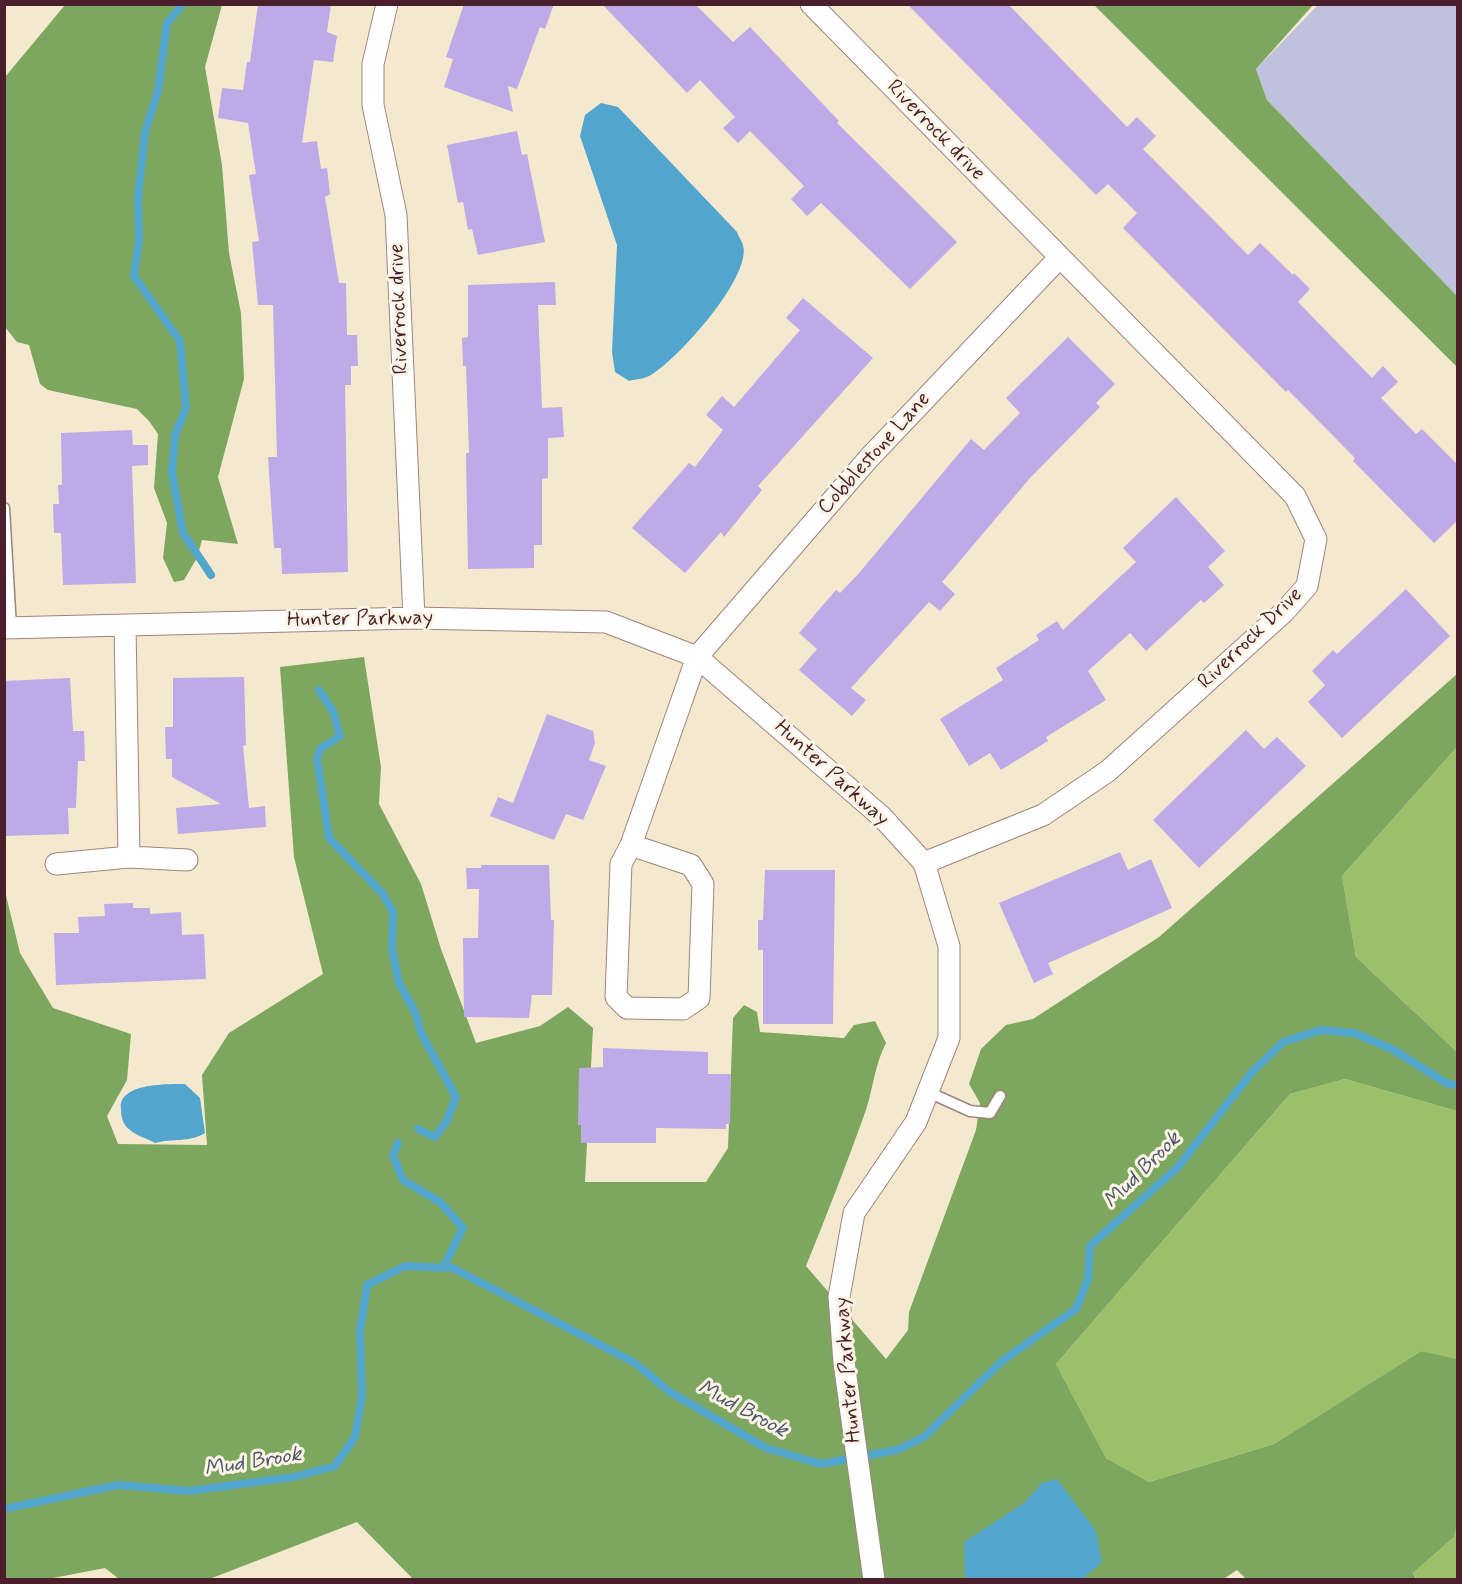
<!DOCTYPE html>
<style>
body{margin:0}
#map{position:relative;width:1462px;height:1584px;overflow:hidden;background:#f4e9cf;font-family:Mynerve,sans-serif}
canvas{display:block}
.frame{position:absolute;inset:0;border:6px solid #4a1f2b;pointer-events:none}
</style>
<div id="map">
<canvas width="1462" height="1584"></canvas>
<div class="frame"></div>
</div>
<script>
const ctx = document.querySelector('canvas').getContext('2d');
ctx.lineJoin = 'round';
function paint(path, color) { ctx.fillStyle = color; ctx.fill(path, 'evenodd'); }
function stroke(path, color, width, dash) { ctx.strokeStyle = color; ctx.lineWidth = width; ctx.lineCap = dash ? 'butt' : 'round'; ctx.setLineDash(dash || []); ctx.stroke(path); }
function label(font, color, halo, rows, align = 'center') {
  ctx.font = font + ' Mynerve,sans-serif'; ctx.lineWidth = 6; ctx.setLineDash([]); ctx.textBaseline = 'middle'; ctx.strokeStyle = halo; ctx.fillStyle = color; for (const [text, x, y, turn = 0] of rows) {
    ctx.save(); ctx.translate(x, y); ctx.rotate((+turn || 0) * Math.PI / 180); ctx.textAlign = isNaN(turn) ? turn : align; if (halo) ctx.strokeText(text, 0, 0); ctx.fillText(text, 0, 0); ctx.restore();
  }
}
paint(new Path2D(`
 M 1318,5 L 1457,5 L 1457,296 L 1267,100 L 1256,69 Z`), '#bfc2dd');
paint(new Path2D(`
 M 1457,747 L 1457,1052 L 1356,957 L 1342,876 Z
 M 1345,1079 L 1457,1111 L 1457,1361 L 1421,1351 L 1274,1444 L 1149,1482 L 1106,1458 L 1056,1364 L 1290,1094 Z
 M 1457,1516 L 1457,1579 L 1417,1579 L 1413,1573 L 1454,1537 Z`), '#9cc06a');
paint(new Path2D(`
 M 65,5 L 222,5 L 205,67 L 222,165 L 229,253 L 241,313 L 244,379 L 218,477 L 238,544 L 202,540 L 197,558 L 184,580 L 174,582 L 163,558 L 167,523 L 154,488 L 158,434 L 149,421 L 137,409 L 48,390 L 40,384 L 29,345 L 17,342 L 5,327 L 5,77 Z
 M 1094,5 L 1313,5 L 1256,69 L 1267,100 L 1457,296 L 1457,367 Z
 M 364,657 L 381,767 L 379,804 L 421,884 L 441,949 L 476,1043 L 540,1026 L 568,1007 L 593,1028 L 585,1182 L 706,1182 L 728,1148 L 733,1018 L 744,1005 L 757,1012 L 760,1032 L 844,1038 L 854,1025 L 875,1021 L 886,1043 C 875,1064 873,1088 866,1110 C 847,1163 827,1214 806,1266 L 886,1359 L 908,1330 L 909,1312 L 976,1130 L 980,1103 L 969,1084 L 981,1049 L 1006,1025 L 1033,1019 L 1159,937 L 1457,674 L 1457,747 L 1342,876 L 1356,957 L 1457,1052 L 1457,1111 L 1345,1079 L 1290,1094 L 1056,1364 L 1106,1458 L 1149,1482 L 1274,1444 L 1421,1351 L 1456,1359 L 1458,1516 L 1454,1537 L 1413,1573 L 1417,1580 L 1246,1579 L 1237,1570 L 1222,1580 L 414,1580 L 357,1522 L 212,1578 L 119,1579 L 105,1568 L 48,1579 L 5,1579 L 4,887 L 20,953 L 53,1008 L 131,1034 L 127,1080 L 107,1116 L 118,1144 L 207,1145 L 202,1075 L 229,1033 L 323,974 L 294,857 L 280,667 Z`), '#7da65e');
paint(new Path2D(`
 M 601,103 L 618,107 L 737,232 C 738,236 742,241 743,245 C 752,277 678,359 651,375 C 645,379 636,379 629,381 L 615,372 L 612,352 L 617,245 L 580,136 L 585,115 Z
 M 185,1084 L 200,1098 L 205,1133 C 189,1143 173,1138 155,1143 C 147,1138 136,1136 130,1130 C 123,1125 121,1117 121,1109 C 118,1083 167,1084 185,1084 Z
 M 1057,1479 L 1096,1531 L 1102,1563 L 1082,1579 L 965,1579 L 964,1542 L 1024,1503 L 1042,1483 Z`), '#52a5cd');
stroke(new Path2D(`
 M 183,4 L 167,23 L 158,91 L 145,132 L 138,198 L 139,240 L 134,276 L 180,341 L 186,408 L 175,435 L 172,473 L 183,533 L 211,575
 M 319,690 L 333,711 L 340,736 L 320,749 L 317,758 L 329,838 L 383,894 L 393,912 L 392,949 L 399,983 L 415,1012 L 421,1033 L 456,1097 L 446,1122 L 435,1137 L 418,1129
 M 398,1143 L 393,1156 L 403,1180 L 440,1202 L 463,1228 L 443,1268
 M 4,1509 L 118,1485 L 189,1491 L 294,1477 L 335,1466 L 355,1437 L 362,1396 L 360,1331 L 367,1285 L 405,1266 L 453,1268 L 635,1363 L 670,1392 L 766,1448 L 821,1464 L 897,1450 L 924,1437 L 1002,1361 L 1076,1309 L 1088,1279 L 1090,1246 L 1178,1167 L 1252,1072 L 1283,1042 L 1321,1030 L 1354,1033 L 1392,1049 L 1448,1084 L 1458,1085`), '#52a5cd', 8);
paint(new Path2D(`
 M 258,4 L 331,4 L 327,32 L 337,36 L 333,62 L 314,60 L 302,143 L 317,141 L 321,169 L 327,168 L 330,194 L 325,197 L 339,283 L 346,283 L 347,335 L 357,335 L 358,366 L 351,366 L 351,385 L 345,385 L 348,572 L 282,574 L 281,548 L 274,548 L 268,457 L 277,457 L 273,305 L 258,305 L 252,242 L 259,241 L 249,175 L 256,174 L 248,123 L 218,118 L 222,88 L 243,90 L 247,62 L 250,62 Z
 M 464,4 L 554,4 L 545,29 L 540,27 L 517,89 L 508,86 L 513,112 L 444,87 L 453,59 L 446,57 Z
 M 602,4 L 695,4 L 733,42 L 750,27 L 839,121 L 837,123 L 957,242 L 910,289 L 821,203 L 807,216 L 791,199 L 804,186 L 750,131 L 738,143 L 723,128 L 735,117 L 700,80 L 687,93 Z
 M 907,4 L 1008,4 L 1127,127 L 1137,117 L 1156,136 L 1143,149 L 1248,255 L 1260,243 L 1293,275 L 1294,273 L 1310,289 L 1298,302 L 1372,378 L 1383,366 L 1398,382 L 1381,398 L 1416,434 L 1422,429 L 1458,465 L 1458,520 L 1434,543 L 1353,461 L 1355,458 L 1288,390 L 1286,392 L 1123,228 L 1137,213 L 1108,184 L 1096,195 Z
 M 517,131 L 522,155 L 527,154 L 545,242 L 478,255 L 472,229 L 468,230 L 463,202 L 458,203 L 447,145 Z
 M 555,282 L 556,305 L 538,305 L 542,408 L 562,407 L 564,437 L 548,438 L 548,478 L 542,479 L 542,545 L 534,545 L 534,568 L 468,569 L 466,453 L 469,453 L 466,366 L 463,366 L 462,338 L 468,337 L 468,285 Z
 M 803,298 L 873,358 L 758,486 L 762,490 L 724,537 L 721,532 L 685,573 L 632,528 L 689,463 L 695,467 L 723,430 L 706,415 L 722,396 L 734,407 L 800,330 L 786,318 Z
 M 1068,337 L 1115,384 L 1096,403 L 1100,407 L 1030,478 L 942,582 L 955,594 L 940,611 L 929,602 L 851,688 L 866,700 L 852,716 L 799,670 L 817,649 L 799,633 L 836,590 L 840,593 L 860,572 L 971,439 L 984,450 L 1020,413 L 1006,398 Z
 M 132,430 L 133,445 L 148,445 L 148,465 L 132,466 L 136,583 L 63,585 L 61,533 L 54,533 L 53,504 L 59,504 L 58,485 L 62,485 L 61,433 Z
 M 1176,497 L 1225,551 L 1208,567 L 1224,585 L 1204,603 L 1201,600 L 1146,651 L 1130,633 L 1088,671 L 1106,700 L 1046,737 L 1048,741 L 1001,770 L 990,753 L 969,766 L 940,719 L 1003,680 L 996,668 L 1039,640 L 1036,635 L 1057,621 L 1063,630 L 1136,562 L 1123,548 Z
 M 1406,589 L 1450,636 L 1342,738 L 1308,702 L 1325,685 L 1312,671 L 1333,650 L 1337,654 Z
 M 244,677 L 246,745 L 243,746 L 249,808 L 265,806 L 266,827 L 178,834 L 176,808 L 221,804 L 172,777 L 172,759 L 166,759 L 165,727 L 173,727 L 173,678 Z
 M 70,678 L 73,731 L 84,731 L 85,761 L 78,761 L 76,808 L 68,808 L 69,834 L 5,836 L 4,681 Z
 M 547,714 L 593,731 L 595,743 L 589,760 L 606,766 L 583,820 L 566,814 L 554,840 L 490,816 L 498,797 L 513,803 Z
 M 1246,730 L 1264,749 L 1277,737 L 1306,766 L 1199,868 L 1153,820 Z
 M 1120,852 L 1128,870 L 1151,859 L 1172,908 L 1048,963 L 1053,974 L 1034,983 L 999,903 Z
 M 481,865 L 549,865 L 551,920 L 554,920 L 552,995 L 532,995 L 529,1018 L 464,1017 L 463,938 L 478,938 L 479,889 L 467,889 L 466,868 L 481,868 Z
 M 765,870 L 835,870 L 833,1024 L 763,1024 L 763,950 L 758,950 L 758,920 L 763,920 Z
 M 133,903 L 133,908 L 150,908 L 150,914 L 181,912 L 182,935 L 204,934 L 206,979 L 56,985 L 54,933 L 79,933 L 78,917 L 105,916 L 104,904 Z
 M 603,1048 L 708,1052 L 708,1074 L 731,1074 L 730,1124 L 726,1124 L 726,1129 L 656,1128 L 656,1143 L 581,1143 L 581,1125 L 578,1125 L 579,1068 L 603,1067 Z`), '#beaae6');
const service = new Path2D(`
 M 4,508 L 11,628
 M 928,1092 L 970,1111 L 990,1113 L 1000,1096`);
const minor = new Path2D(`
 M 387,4 L 373,64 L 373,105 L 396,215 L 414,618
 M 811,4 L 1295,496 L 1316,539 L 1307,586 L 1284,612 L 1108,771 L 1043,815 L 924,863
 M 125,626 L 129,857 L 187,860
 M 4,628 L 414,618 L 606,622 L 697,657 L 882,817 L 924,863 L 949,946 L 949,1038 L 916,1122 L 854,1213 L 839,1297 L 844,1362 L 874,1580
 M 631,845 L 691,865 L 703,884 L 699,998 L 683,1009 L 627,1008 L 616,997 L 621,864 L 631,845 L 697,657 L 869,458 L 1059,258
 M 56,864 L 129,857`);
stroke(service, '#9f847d', 13);
stroke(minor, '#9f847d', 23);
stroke(service, '#fff', 10);
stroke(minor, '#fff', 21);
label('21px', '#4a1f2b', '#fcf5e5', [
 ["Riverrock drive",935,131,46],
 ["Riverrock drive",400,309,-92],
 ["Cobblestone Lane",875,454,-48],
 ["Hunter Parkway",360,620,-1],
 ["Riverrock Drive",1251,639,-44],
 ["Hunter Parkway",831,774,42],
 ["Hunter Parkway",849,1370,-95]
]);
label('italic 22px', '#4d556c', '#fcf5e5', [
 ["Mud Brook",1143,1171,-45],
 ["Mud Brook",742,1410,28],
 ["Mud Brook",253,1463,-9]
]);
</script>
